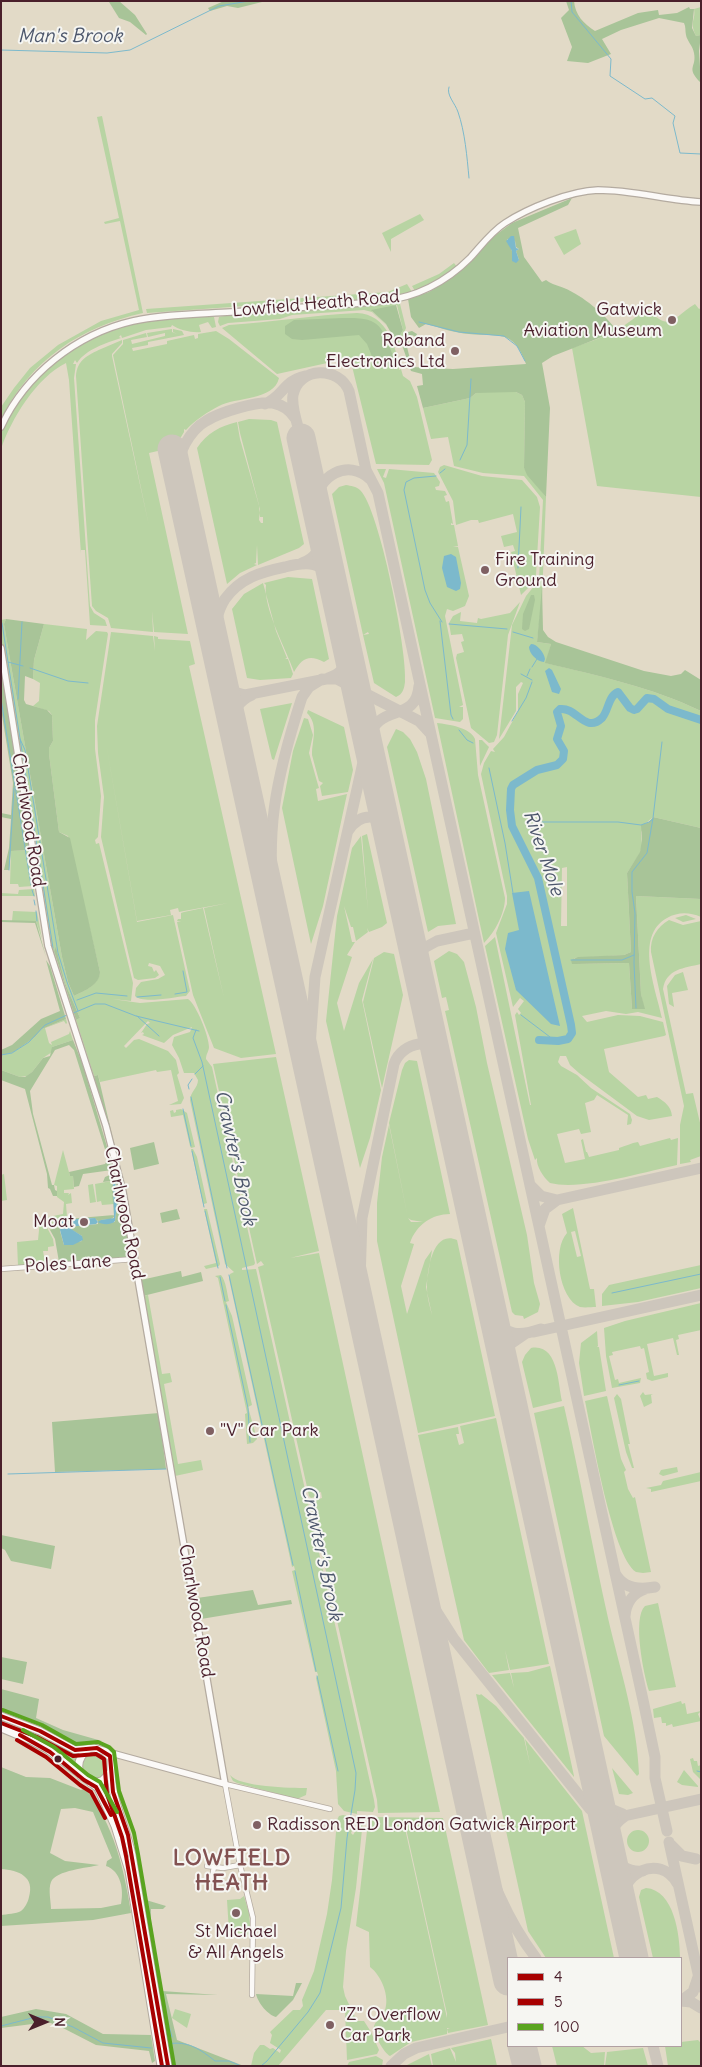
<!DOCTYPE html>
<style>
body{margin:0}
#map{position:relative;width:702px;height:2067px;overflow:hidden;background:#e2dac7;font-family:Delius,sans-serif}
canvas{display:block}
.frame{position:absolute;inset:0;border:2px solid #4a1f2b;pointer-events:none}
.legend{position:absolute;left:507px;top:1957px;width:175px;height:90px;box-sizing:border-box;background:#f6f6f2;border:1px solid #b1a0a2;margin:0;padding:6px 9px;list-style:none;font-size:15px;color:#4a1f2b}
.legend li{display:flex;align-items:center;gap:10px;height:25px}
.legend b{width:25px;border:1px solid #b1a0a2}
.north{position:absolute;left:20px;top:1997px;width:50px;height:50px;-webkit-text-stroke:4px #f6f6f2;paint-order:stroke;rotate:90deg;font-size:14px;font-weight:700;line-height:20px;text-align:center;color:#4a1f2b}
.north::after{content:'';display:block;margin:auto;width:18px;height:22px;background:#4a1f2b;clip-path:polygon(50% 0,100% 100%,50% 72%,0 100%)}
</style>
<div id="map">
<canvas width="702" height="2067"></canvas>
<div class="frame"></div>
<ul class="legend">
<li><b style="height:6px;background:#a80000"></b>4</li>
<li><b style="height:6px;background:#a80000"></b>5</li>
<li><b style="height:6px;background:#5aa41f"></b>100</li>
</ul>
<div class="north">N</div>
</div>
<script>
const ctx = document.querySelector('canvas').getContext('2d');
ctx.lineJoin = 'round';
function paint(path, color) { ctx.fillStyle = color; ctx.fill(path, 'evenodd'); }
function stroke(path, color, width, dash) { ctx.strokeStyle = color; ctx.lineWidth = width; ctx.lineCap = dash ? 'butt' : 'round'; ctx.setLineDash(dash || []); ctx.stroke(path); }
function label(font, color, halo, rows, align = 'center') {
  ctx.font = font + ' Delius,sans-serif'; ctx.lineWidth = 4; ctx.setLineDash([]); ctx.textBaseline = 'middle'; ctx.strokeStyle = halo; ctx.fillStyle = color; for (const [text, x, y, turn = 0] of rows) {
    ctx.save(); ctx.translate(x, y); ctx.rotate((+turn || 0) * Math.PI / 180); ctx.textAlign = isNaN(turn) ? turn : align; if (halo) ctx.strokeText(text, 0, 0); ctx.fillText(text, 0, 0); ctx.restore();
  }
}
paint(new Path2D(`
 M 701,7 L 701,35 L 696,36 C 689,21 696,20 694,9 Z
 M 102,116 L 143,313 C 80,327 31,360 1,419 L 1,407 L 14,388 L 30,368 L 58,345 L 101,321 L 139,310 L 120,221 L 105,224 L 104,222 L 119,218 L 97,117 Z
 M 420,214 L 424,220 L 391,239 L 391,252 L 382,233 Z
 M 576,229 L 581,244 L 564,255 L 554,237 Z
 M 454,263 L 457,267 L 438,281 L 415,291 L 412,286 L 439,274 Z
 M 407,284 L 412,292 L 374,299 L 315,301 L 147,313 L 146,309 L 388,292 Z
 M 394,301 L 400,304 L 406,328 L 399,344 L 397,345 L 396,342 L 403,330 L 397,305 L 372,311 L 389,328 L 372,312 L 364,310 L 292,315 L 280,319 L 228,323 L 220,326 L 218,322 L 219,317 L 240,313 Z
 M 695,304 L 699,309 L 701,308 L 701,497 L 597,486 L 572,348 C 604,337 620,332 646,308 C 671,333 671,319 695,304 Z
 M 357,313 C 387,314 397,347 399,370 L 401,369 L 403,376 L 410,381 L 417,397 L 432,460 L 429,465 L 376,464 L 350,358 L 277,374 L 222,328 L 229,325 C 272,322 314,315 357,313 Z
 M 189,317 L 214,317 L 216,327 L 212,328 L 208,322 L 199,325 L 201,332 C 192,333 179,330 172,325 L 171,327 L 146,330 L 122,338 L 121,335 L 119,337 L 121,338 C 106,343 86,349 77,363 L 75,360 L 73,364 L 76,364 L 74,378 L 90,606 L 94,613 L 105,620 L 107,626 L 90,625 L 85,550 L 81,550 L 81,554 L 69,380 L 66,363 C 37,377 11,419 1,449 C 1,444 1,439 1,434 C 2,427 8,419 11,413 C 35,371 80,335 128,324 C 148,320 169,318 189,317 Z
 M 172,329 L 172,332 L 177,334 L 173,332 L 173,329 L 182,331 L 184,335 L 148,342 L 148,345 L 132,348 L 133,351 L 167,344 L 167,341 L 194,335 L 195,339 L 198,338 L 198,334 L 216,331 L 229,339 L 279,378 C 274,401 235,397 219,406 C 208,412 196,419 186,430 L 184,429 L 184,432 L 175,447 L 149,453 L 188,634 L 154,632 L 152,611 L 153,632 L 111,628 L 108,618 L 96,611 L 92,606 L 76,376 C 77,360 88,355 101,349 L 103,356 L 101,349 L 122,340 L 122,343 L 112,354 L 112,356 L 149,526 L 113,355 L 123,344 L 123,340 L 146,333 L 147,337 L 131,340 L 132,344 L 165,336 L 165,333 L 148,337 L 147,333 Z
 M 481,392 L 516,392 L 522,395 L 525,402 L 524,468 L 546,497 L 542,598 L 537,642 L 551,644 L 546,663 C 599,676 651,687 701,711 L 701,828 L 653,817 L 645,824 L 641,832 L 642,845 L 640,853 L 627,873 L 631,952 L 624,955 L 574,958 L 576,964 L 629,963 L 632,1009 L 644,1009 L 641,994 L 636,896 L 701,899 L 701,917 C 689,912 678,912 667,918 C 634,936 656,989 662,1018 L 638,1012 L 626,1014 L 606,1011 L 582,1016 L 587,1022 L 618,1015 L 640,1016 L 663,1022 L 666,1035 L 664,1036 L 604,1049 L 609,1072 L 638,1097 L 646,1095 L 648,1099 L 657,1097 C 665,1102 671,1106 672,1116 L 649,1120 L 637,1116 L 579,1073 L 570,1065 L 566,1056 L 560,1056 L 558,1062 L 561,1066 L 577,1075 L 591,1088 L 630,1114 L 632,1120 L 631,1124 L 627,1125 L 628,1115 L 597,1095 L 594,1100 L 585,1103 L 591,1132 L 581,1134 L 579,1129 L 557,1134 L 565,1163 L 585,1159 L 581,1140 L 583,1139 L 586,1152 L 587,1152 L 589,1157 L 619,1150 L 619,1148 C 626,1146 631,1143 638,1142 L 640,1146 L 670,1138 L 671,1140 L 678,1138 L 677,1165 C 644,1172 581,1191 550,1183 C 543,1177 536,1166 537,1158 L 535,1160 L 528,1139 L 485,946 L 495,937 L 530,1105 L 531,1105 L 515,1015 L 517,1012 L 519,1015 L 521,1013 L 518,1009 L 524,1001 L 520,998 L 513,1007 L 496,933 L 507,904 L 507,896 L 481,774 L 484,763 L 491,751 L 495,752 L 493,749 L 504,737 L 518,711 L 518,694 L 523,683 L 521,682 L 516,687 L 516,711 L 499,739 L 512,625 L 526,596 L 539,580 L 543,500 L 524,476 L 483,473 L 454,466 L 448,437 L 431,439 L 423,408 L 470,398 L 476,393 ZM 567,867 L 567,926 L 561,926 L 562,868 Z
 M 249,419 L 271,420 L 277,422 L 304,544 L 299,548 L 258,565 L 257,545 L 256,563 L 254,564 L 257,565 L 240,573 L 227,584 L 197,448 C 207,433 220,426 237,422 L 240,439 L 260,509 L 259,520 L 261,523 L 263,523 L 263,517 L 260,517 L 259,505 L 240,433 L 238,422 Z
 M 444,465 L 482,476 L 522,480 L 537,497 L 540,507 L 536,575 L 534,582 L 521,595 L 511,552 L 515,551 L 513,545 L 504,547 L 501,536 L 517,532 L 513,514 L 479,523 L 478,520 L 471,520 L 456,525 L 453,501 L 438,472 L 440,467 Z
 M 377,469 L 386,469 L 383,477 L 386,478 L 389,469 L 434,473 L 440,482 L 439,486 L 435,487 L 436,490 L 445,491 L 447,495 L 444,496 L 446,502 L 449,501 L 453,524 L 451,523 L 451,525 L 454,525 L 458,546 L 453,547 L 458,547 L 469,596 L 465,606 L 453,611 L 447,609 L 445,616 L 463,705 L 459,707 L 463,707 L 463,719 L 460,722 L 435,718 L 384,483 Z
 M 346,485 C 351,486 356,486 360,490 C 379,507 408,654 405,682 C 404,689 403,694 396,697 L 374,683 L 363,635 L 369,634 L 368,632 L 363,635 L 332,494 L 339,487 Z
 M 288,577 L 312,579 L 329,659 L 324,662 C 309,654 302,658 294,672 C 286,649 263,608 266,585 L 264,583 Z
 M 263,583 L 276,631 L 287,658 L 285,659 L 288,659 L 293,674 L 291,678 L 260,680 L 247,678 L 232,609 L 244,594 Z
 M 520,602 L 508,635 L 497,735 L 494,742 L 489,743 L 471,728 L 456,658 L 457,654 L 464,652 L 461,642 L 464,641 L 462,634 L 451,635 L 449,623 L 453,616 L 461,612 L 460,621 L 477,623 L 478,618 L 481,619 L 510,613 Z
 M 6,619 L 4,624 L 12,671 L 62,957 L 68,982 L 74,996 C 84,991 99,985 100,972 L 68,836 L 59,832 L 49,754 L 49,748 L 53,741 L 52,715 L 49,711 L 33,706 L 39,701 L 40,683 L 33,679 L 34,660 L 44,624 L 87,629 L 86,640 L 96,631 L 107,632 L 108,634 L 95,720 L 95,749 L 101,796 L 98,837 L 95,840 L 96,844 L 99,843 L 133,983 L 131,1001 L 112,999 L 140,1003 L 188,999 C 196,1004 209,1036 209,1047 C 209,1051 206,1054 206,1059 L 212,1067 L 255,1263 L 254,1265 L 242,1268 L 242,1270 L 256,1269 L 374,1800 L 375,1807 L 373,1812 L 357,1811 L 357,1814 L 344,1811 L 338,1804 L 336,1771 L 316,1678 L 318,1675 L 317,1672 L 315,1672 L 292,1571 L 295,1570 L 294,1566 L 292,1567 L 229,1279 L 230,1274 L 234,1272 L 225,1264 L 190,1100 C 190,1092 198,1088 198,1080 L 194,1073 L 184,1073 L 179,1058 L 172,1045 L 174,1037 L 190,1032 L 192,1027 L 173,1035 L 164,1043 L 142,1035 L 144,1034 L 143,1032 L 141,1033 L 147,1024 L 150,1023 L 148,1021 L 124,1046 L 126,1048 L 134,1040 L 139,1039 L 168,1051 L 176,1060 L 179,1073 L 177,1075 L 184,1098 L 181,1104 L 169,1105 L 178,1101 L 171,1070 L 157,1072 L 156,1070 L 100,1082 L 98,1075 L 94,1076 L 76,1020 L 80,1018 L 65,983 L 56,948 L 54,951 L 58,965 L 51,944 L 31,810 L 29,808 L 1,640 L 1,620 Z
 M 111,632 L 153,636 L 155,651 L 154,636 L 158,637 L 158,639 L 190,641 L 195,664 L 189,666 L 276,1054 L 241,1058 L 214,1048 L 193,995 L 177,922 L 181,922 L 177,921 L 178,919 L 181,919 L 181,913 L 184,912 L 203,908 L 224,998 L 204,908 L 228,903 L 184,911 L 179,912 L 178,908 L 170,910 L 171,915 L 137,921 L 103,726 L 137,922 L 173,915 L 190,991 L 186,996 C 174,997 143,1004 135,996 L 136,988 L 141,982 L 158,979 L 165,975 L 160,966 L 149,963 L 148,966 L 152,967 L 154,972 L 156,970 L 159,975 L 155,978 L 138,980 L 134,978 L 101,837 L 104,797 L 98,753 L 97,726 Z
 M 292,703 L 274,760 L 272,759 L 260,709 Z
 M 308,710 L 344,727 L 353,770 L 348,792 L 322,796 L 320,786 L 323,783 L 319,781 L 312,755 L 316,753 L 312,755 L 312,752 C 313,738 318,724 307,713 Z
 M 304,718 L 308,719 L 313,735 L 309,753 L 318,785 L 319,788 L 316,789 L 318,801 L 347,794 L 323,906 L 311,944 L 282,808 L 293,751 Z
 M 437,723 C 448,724 471,728 475,739 L 478,775 L 505,898 C 505,913 495,932 484,943 Z
 M 396,729 L 403,732 L 410,739 L 417,752 L 426,779 L 456,924 L 438,926 L 428,932 L 387,747 Z
 M 479,740 L 482,740 L 489,747 L 480,766 Z
 M 367,834 L 387,923 L 382,927 L 369,932 L 367,928 L 368,932 L 356,941 L 353,927 L 351,927 L 344,906 L 352,942 L 355,942 L 347,955 L 352,957 L 337,1003 L 344,1031 L 359,983 L 373,959 L 362,1000 L 381,1090 L 370,1138 L 360,1168 L 326,1021 L 337,916 L 352,848 L 361,836 L 368,911 L 362,836 Z
 M 30,850 L 33,886 L 19,887 L 18,884 L 10,884 L 11,851 Z
 M 34,889 L 35,896 L 1,896 L 1,893 L 18,894 L 19,890 Z
 M 13,911 L 37,912 L 42,939 L 36,921 L 12,921 Z
 M 686,915 L 696,919 L 683,922 L 675,918 Z
 M 669,920 L 683,925 L 701,921 L 701,964 C 684,968 666,969 663,989 L 686,1094 L 693,1093 L 701,1127 L 701,1156 L 690,1160 L 691,1162 L 680,1164 L 680,1125 L 684,1106 L 651,952 C 650,938 657,927 669,920 Z
 M 449,951 L 457,954 L 464,962 L 476,1007 L 487,1063 L 527,1235 L 534,1283 L 540,1304 L 538,1312 L 524,1319 L 523,1316 L 515,1315 L 512,1312 L 445,1011 L 449,1010 L 446,997 L 442,998 L 434,961 Z
 M 384,952 L 394,954 L 403,995 L 382,1088 L 363,1002 L 374,958 Z
 M 683,972 L 688,990 L 672,993 L 674,1007 L 669,1004 L 667,986 L 675,975 Z
 M 66,1019 L 67,1023 L 66,1024 L 64,1021 L 45,1028 L 49,1043 L 52,1045 L 51,1042 L 69,1034 L 70,1031 L 73,1040 L 52,1047 L 52,1052 L 43,1058 L 32,1072 L 27,1076 L 20,1077 L 1,1070 L 1,1056 L 14,1052 L 35,1037 L 42,1029 Z
 M 276,1057 L 319,1251 L 290,1258 L 319,1253 L 440,1812 L 378,1813 L 377,1800 L 311,1504 L 312,1501 L 322,1498 L 321,1492 L 318,1493 L 319,1496 L 311,1498 L 309,1496 L 258,1267 L 264,1265 L 261,1261 L 257,1264 L 213,1064 Z
 M 409,1060 L 417,1061 L 450,1214 C 432,1214 416,1225 410,1243 L 414,1244 L 401,1286 L 407,1314 L 425,1260 L 432,1250 L 426,1287 L 432,1315 C 430,1307 427,1297 427,1288 C 427,1272 432,1229 457,1240 L 495,1416 L 418,1433 L 377,1241 L 377,1203 L 382,1157 L 389,1125 L 408,1218 L 411,1222 L 423,1222 L 411,1220 L 408,1218 L 389,1123 L 402,1070 L 405,1063 Z
 M 181,1109 L 187,1113 L 195,1147 L 191,1148 L 190,1146 L 183,1115 L 171,1117 L 170,1111 L 173,1110 L 174,1113 L 176,1112 L 176,1110 Z
 M 191,1149 L 193,1149 L 197,1157 L 207,1203 L 204,1204 L 204,1208 Z
 M 63,1150 L 70,1176 L 73,1176 L 74,1189 L 64,1190 L 64,1193 L 69,1193 L 68,1195 L 71,1193 L 72,1203 L 66,1204 L 67,1217 L 60,1221 L 59,1227 L 50,1230 L 46,1221 L 49,1221 L 48,1217 L 63,1214 L 64,1202 L 57,1197 L 57,1186 L 54,1185 Z
 M 4,1174 L 7,1200 L 1,1201 L 1,1175 Z
 M 111,1181 L 114,1204 L 102,1205 L 101,1201 L 97,1202 L 95,1184 Z
 M 93,1184 L 96,1202 L 90,1203 L 88,1185 Z
 M 573,1208 L 590,1289 L 594,1289 L 596,1307 C 591,1307 585,1308 580,1307 C 559,1299 552,1249 567,1233 L 562,1214 ZM 575,1231 L 581,1256 L 577,1257 L 571,1232 Z
 M 204,1209 L 207,1209 L 220,1264 L 219,1266 L 206,1269 L 204,1266 L 216,1263 Z
 M 40,1220 L 43,1220 L 53,1239 L 54,1246 L 48,1247 L 48,1251 L 43,1251 L 45,1262 L 55,1263 L 18,1266 L 17,1242 L 38,1240 Z
 M 701,1265 L 701,1288 L 638,1302 L 602,1306 L 602,1294 L 609,1285 Z
 M 221,1275 C 226,1281 227,1293 229,1301 L 226,1302 L 232,1316 L 252,1405 L 248,1407 L 257,1439 L 253,1443 L 247,1444 L 245,1414 L 247,1413 L 218,1278 L 215,1276 Z
 M 148,1295 L 162,1374 L 170,1373 L 172,1382 L 164,1384 L 178,1464 L 201,1460 L 203,1470 L 175,1476 L 143,1296 Z
 M 701,1303 L 701,1330 L 678,1335 L 679,1339 L 676,1340 L 679,1355 L 677,1355 L 673,1338 L 647,1344 L 654,1376 L 668,1373 L 668,1377 L 652,1381 L 647,1379 L 646,1373 L 649,1372 L 644,1348 L 641,1349 L 640,1346 L 612,1352 L 613,1355 L 609,1356 L 615,1380 L 618,1379 L 619,1383 L 641,1378 L 640,1383 L 612,1388 L 606,1356 L 604,1328 L 625,1321 Z
 M 597,1331 L 598,1346 L 597,1347 L 599,1347 L 606,1391 L 584,1396 L 579,1363 L 581,1343 Z
 M 531,1348 C 559,1343 558,1386 562,1401 L 533,1408 L 522,1362 L 525,1355 Z
 M 643,1392 L 645,1395 L 653,1394 L 651,1395 L 652,1403 L 644,1407 L 640,1396 Z
 M 617,1394 L 621,1399 L 630,1444 L 628,1444 L 634,1468 L 632,1468 L 626,1452 L 614,1398 Z
 M 607,1396 L 621,1459 L 626,1470 L 624,1472 L 628,1489 L 633,1498 L 635,1497 L 651,1572 L 643,1573 L 636,1572 C 612,1556 592,1434 585,1401 Z
 M 564,1406 C 580,1476 592,1547 608,1618 C 620,1670 637,1720 639,1774 L 637,1776 L 604,1736 L 534,1413 Z
 M 496,1418 L 549,1664 L 510,1670 L 505,1650 L 509,1670 L 489,1673 L 464,1640 L 418,1435 L 458,1427 L 459,1434 L 456,1434 L 459,1445 L 464,1443 L 460,1426 Z
 M 677,1467 L 678,1472 L 663,1476 L 659,1474 L 661,1470 Z
 M 701,1472 L 701,1481 L 651,1492 L 651,1489 L 646,1488 L 661,1485 L 663,1481 Z
 M 658,1603 L 676,1687 L 649,1691 C 644,1676 632,1618 645,1606 Z
 M 550,1666 L 574,1776 L 574,1777 L 492,1675 L 510,1673 L 514,1688 L 511,1673 L 528,1672 Z
 M 476,1694 L 480,1695 L 481,1694 L 496,1706 L 524,1738 L 530,1765 L 525,1739 L 582,1811 L 614,1958 L 546,1958 L 528,1931 Z
 M 681,1701 L 682,1704 L 685,1703 L 687,1714 L 701,1711 L 698,1714 L 701,1721 L 673,1727 L 672,1724 L 666,1726 L 666,1723 L 662,1723 L 661,1717 L 654,1718 L 653,1709 Z
 M 19,1726 L 35,1731 L 78,1753 L 74,1766 L 17,1731 Z
 M82 1766a13 13 0 1 1 26 0a13 13 0 1 1-26 0Z
 M 693,1758 L 694,1761 L 697,1761 L 698,1766 L 701,1765 L 701,1780 L 693,1772 L 690,1759 Z
 M 612,1768 L 633,1793 L 628,1795 L 619,1794 Z
 M 684,1770 L 698,1786 L 698,1787 L 682,1785 L 677,1782 Z
 M 230,1775 C 239,1787 291,1788 307,1788 L 306,1795 L 297,1799 L 237,1783 L 233,1781 Z
 M 108,1780 L 131,1870 L 100,1785 Z
 M 343,1815 L 357,1818 L 351,1833 L 353,1835 L 358,1827 L 360,1819 L 363,1820 L 356,1888 L 346,1951 L 343,1987 L 345,1996 L 357,2021 L 364,2021 L 371,2032 L 379,2050 L 377,2054 L 347,2060 L 345,2010 L 326,2010 L 278,2066 L 251,2066 L 254,2053 L 260,2045 L 264,2045 L 270,2049 L 273,2048 L 280,2053 L 281,2050 L 270,2043 L 272,2035 L 270,2032 L 293,2010 L 300,2010 L 303,2006 L 302,2000 L 314,1971 L 327,1914 L 332,1880 L 337,1820 L 339,1816 Z
 M 372,1817 L 443,1818 L 488,2025 L 448,2033 L 447,2029 L 450,2029 L 447,2028 L 447,2019 L 447,2034 L 411,2042 L 390,2056 C 384,2053 372,2032 374,2026 C 376,2020 383,2016 385,2010 C 390,1996 381,1975 370,1967 L 369,1932 L 356,1926 L 368,1822 ZM 405,1824 L 447,2014 L 447,2018 L 404,1824 Z
 M627 1841a11 11 0 1 1 22 0a11 11 0 1 1-22 0Z
 M 646,1888 C 674,1890 680,1935 680,1958 L 653,1958 L 639,1897 L 641,1890 Z
 M 244,1896 L 249,1913 L 251,1935 L 229,1932 L 227,1900 L 240,1899 Z
 M 175,2009 L 191,2014 L 187,2028 L 172,2018 Z
 M 491,2039 L 497,2066 L 433,2066 L 431,2054 L 450,2048 L 456,2062 L 455,2053 L 451,2048 Z
 M 698,2040 L 701,2043 L 701,2066 L 668,2066 L 665,2046 L 681,2046 L 681,2042 Z
 M 552,2046 L 582,2046 L 591,2053 L 605,2052 L 604,2066 L 557,2066 Z
 M 643,2048 L 648,2066 L 605,2066 L 607,2052 Z
 M 429,2054 L 432,2066 L 405,2066 Z
 M 376,2056 L 383,2060 L 382,2066 L 347,2066 L 349,2062 Z`), '#b8d4a3');
paint(new Path2D(`
 M 119,1 L 135,15 L 147,34 L 146,35 L 130,22 L 119,18 L 109,2 Z
 M 224,1 L 266,1 L 238,8 L 227,6 L 210,11 L 208,8 Z
 M 566,1 L 574,1 C 575,15 584,24 595,31 L 638,13 L 658,10 L 659,15 L 677,13 L 689,7 L 690,9 L 694,9 L 692,28 L 696,36 L 701,35 L 699,51 L 701,83 C 685,67 697,68 694,53 C 693,46 687,41 686,35 C 685,31 686,27 684,23 L 659,18 L 621,30 L 602,39 L 611,54 L 588,63 L 567,61 L 572,47 L 561,18 L 569,10 Z
 M 572,198 L 568,205 L 518,228 L 524,257 L 542,282 L 546,280 C 553,285 557,285 564,288 C 583,296 605,314 617,331 L 553,356 L 542,363 L 550,408 L 546,497 L 527,475 L 524,468 L 525,402 L 522,395 L 516,392 L 476,393 L 470,398 L 423,408 L 417,386 L 423,385 L 422,374 L 411,371 L 402,345 L 408,332 L 412,331 L 417,334 L 416,337 L 412,335 L 407,347 L 412,367 L 453,369 L 526,364 C 513,329 501,337 469,334 C 455,333 441,328 426,324 L 419,328 L 411,317 L 408,299 L 429,292 L 445,282 L 493,237 L 512,223 ZM 507,239 L 515,241 L 516,247 L 519,249 L 516,251 L 519,260 L 512,261 L 512,251 Z
 M 396,305 L 403,330 L 396,342 L 386,324 L 371,310 Z
 M 343,318 C 381,317 381,325 394,358 C 392,366 384,369 377,369 L 367,344 L 359,335 L 302,340 L 292,339 L 285,334 L 285,326 L 294,320 Z
 M 542,587 L 543,630 L 548,637 L 556,642 L 644,671 L 671,676 L 681,674 L 685,670 L 701,680 L 701,711 C 651,687 599,676 545,663 L 551,644 L 537,642 Z
 M 531,595 L 534,595 L 535,600 L 529,629 L 525,631 L 522,629 L 523,614 Z
 M 6,619 L 44,624 L 34,660 L 33,679 L 25,676 L 24,700 L 26,704 L 47,710 L 52,715 L 53,741 L 49,748 L 49,754 L 59,832 L 70,838 L 100,972 C 100,985 84,991 74,996 L 68,982 L 62,957 L 12,671 L 4,624 Z
 M 1,668 L 30,850 L 11,851 L 9,870 L 4,870 L 9,848 L 11,819 L 1,817 L 1,813 L 11,815 L 13,783 L 1,709 Z
 M 653,817 L 701,828 L 701,899 L 636,896 L 641,994 L 645,1009 L 632,1009 L 629,963 L 576,964 L 572,964 L 571,960 L 578,957 L 624,955 L 631,952 L 627,873 L 640,852 L 642,840 L 641,825 L 649,822 Z
 M 1,920 L 36,921 L 46,957 L 35,923 L 1,922 Z
 M 56,947 L 65,983 L 80,1018 L 76,1020 L 54,951 Z
 M 46,960 L 50,966 L 66,1019 L 42,1029 L 35,1037 L 14,1052 L 1,1056 L 1,1050 L 12,1045 L 41,1019 L 60,1011 Z
 M 73,1040 L 83,1065 L 113,1167 L 112,1170 L 83,1174 L 79,1186 L 74,1187 L 73,1176 L 70,1176 L 69,1172 L 105,1164 L 108,1159 L 74,1050 L 69,1045 L 55,1050 L 30,1091 L 33,1114 L 52,1185 L 54,1185 L 55,1190 L 57,1191 L 57,1196 L 53,1196 L 50,1189 L 48,1188 L 47,1174 L 25,1089 L 1,1080 L 1,1070 L 20,1077 L 25,1077 L 32,1072 L 43,1058 L 50,1056 L 52,1047 Z
 M 98,1075 L 117,1156 L 96,1085 L 94,1076 Z
 M 154,1142 L 159,1164 L 134,1170 L 130,1148 Z
 M 112,1174 L 116,1175 L 122,1197 L 131,1254 L 124,1259 L 59,1262 L 55,1239 L 50,1230 L 59,1227 L 60,1220 L 67,1217 L 67,1219 L 114,1215 L 111,1181 L 103,1182 L 105,1177 ZM 113,1180 C 121,1190 116,1210 115,1222 L 100,1223 L 101,1220 L 111,1219 L 114,1217 ZM 94,1218 L 98,1221 L 98,1224 L 67,1227 L 82,1236 L 82,1241 L 64,1245 L 60,1231 L 61,1223 L 64,1220 Z
 M 177,1209 L 180,1219 L 162,1223 L 160,1213 Z
 M 181,1271 L 182,1277 L 201,1272 L 203,1281 L 143,1296 L 141,1280 Z
 M 159,1413 L 166,1469 L 55,1472 L 52,1422 Z
 M 1,1535 L 55,1546 L 51,1569 L 11,1561 L 5,1550 L 1,1548 Z
 M 253,1590 L 258,1605 L 291,1600 L 292,1604 L 201,1619 L 197,1598 Z
 M 1,1657 L 27,1662 L 23,1684 L 1,1679 Z
 M 1,1689 L 39,1699 L 36,1718 L 63,1730 L 102,1741 L 82,1745 L 76,1744 L 61,1734 L 35,1721 L 1,1710 Z
 M 1,1767 L 26,1777 L 50,1778 L 81,1790 L 85,1788 C 114,1825 124,1868 131,1913 L 93,1920 L 1,1926 L 1,1915 C 7,1914 16,1914 21,1911 C 25,1908 28,1902 29,1897 C 35,1877 19,1870 1,1869 ZM 75,1808 L 93,1812 L 112,1858 L 107,1861 L 106,1866 C 121,1871 124,1890 121,1904 L 101,1908 L 51,1909 C 51,1902 48,1889 51,1882 C 56,1870 88,1868 99,1865 L 65,1861 L 50,1853 L 61,1809 Z
 M 133,1847 L 136,1847 L 139,1851 L 137,1854 L 143,1891 L 146,1891 L 146,1900 L 166,1906 L 163,1909 L 151,1909 L 151,1921 L 162,1991 L 218,1995 L 166,1994 L 177,2040 L 244,2066 L 170,2066 Z
 M 296,1983 L 302,1983 L 293,2000 L 276,2017 C 268,2015 258,2003 256,1994 L 293,1996 Z
 M 36,2009 L 66,2014 L 103,2034 L 151,2035 L 155,2061 L 152,2063 L 149,2051 L 96,2045 L 61,2027 L 48,2022 L 1,2028 L 1,2017 Z`), '#a8c498');
paint(new Path2D(`
 M 511,236 L 514,236 L 516,248 L 519,249 L 516,251 L 519,260 L 516,263 L 512,261 L 512,251 L 506,241 Z
 M 451,554 L 456,557 L 461,583 L 460,589 L 456,591 L 447,587 L 442,568 L 444,556 Z
 M 531,644 C 537,644 544,652 545,659 L 544,662 C 537,662 529,653 529,647 Z
 M 549,668 L 552,670 L 561,689 L 559,694 L 552,692 L 545,671 Z
 M 529,891 L 560,1026 L 551,1024 L 516,990 L 505,949 L 508,933 L 519,930 L 512,893 Z
 M 115,1180 L 117,1203 L 115,1221 C 112,1225 102,1225 98,1222 L 96,1224 L 68,1227 L 82,1236 L 83,1240 L 73,1245 L 64,1245 L 60,1230 L 62,1220 L 95,1218 L 98,1222 L 101,1220 L 114,1218 L 113,1181 Z`), '#7cb9cc');
stroke(new Path2D(`
 M 571,1 L 572,12 L 611,59 L 610,76 L 645,99 L 652,98 L 675,116 L 673,123 L 680,153 L 701,154
 M 1,50 L 107,53 L 130,50 L 219,6 L 249,1
 M 449,87 C 446,95 455,103 458,112 C 465,132 467,157 469,178
 M 419,322 L 459,332 L 504,336 L 517,346 L 525,361
 M 460,460 L 467,445 L 471,379
 M 440,473 L 445,469
 M 436,476 L 414,478 L 406,482 L 404,490 L 425,590 L 430,603 L 442,622
 M 518,568 L 521,507
 M 440,621 L 451,715 L 453,719
 M 2,623 L 8,662
 M 449,624 L 507,629
 M 513,632 L 533,638
 M 23,666 L 8,662 L 53,948
 M 532,667 L 537,659
 M 30,668 L 68,681 L 88,683
 M 521,674 L 532,680
 M 527,676 L 530,669
 M 1,699 L 31,885
 M 18,699 L 22,622
 M 564,708 L 564,709
 M 512,721 L 526,698 L 532,682
 M 459,730 L 467,740 L 473,743
 M 20,739 L 25,750 L 58,953 L 67,982 L 78,1011
 M 489,768 L 505,843 L 513,893
 M 539,822 L 618,822 L 641,825 L 649,822 L 653,819
 M 9,870 L 14,788
 M 32,890 L 34,896
 M 34,900 L 35,905
 M 36,911 L 37,921
 M 571,960 L 622,960 L 634,955
 M 175,994 L 187,992 L 183,971
 M 137,997 L 161,995
 M 77,1000 L 96,993 L 127,996
 M 636,1008 L 634,963 L 635,913 L 632,892 L 632,872 L 647,853 L 653,818 L 662,742
 M 71,1014 L 95,1004 L 105,1004 L 136,1016 L 199,1031
 M 521,1015 L 550,1037
 M 137,1016 L 159,1036
 M 196,1030 L 193,1038 L 202,1062 L 356,1773 L 355,1790 L 347,1838 L 341,1908 L 320,1993 L 308,2012 L 267,2061 L 261,2066
 M 1,1055 L 12,1053 L 29,1042 L 45,1025 L 67,1015
 M 195,1074 L 203,1066
 M 189,1089 L 188,1085 L 192,1079
 M 191,1097 L 227,1268
 M 183,1109 L 191,1146
 M 192,1151 L 204,1207
 M 205,1211 L 218,1268
 M 229,1275 L 293,1565
 M 220,1277 L 225,1301
 M 612,1293 L 701,1274
 M 226,1305 L 248,1408 L 250,1442
 M 619,1385 L 639,1381
 M 8,1474 L 166,1469
 M 295,1571 L 316,1671
 M 317,1676 L 338,1771
 M 697,1771 L 701,1772
 M 140,1878 L 145,1909
 M 146,1915 L 161,1997 L 172,2037
 M 1,2026 L 36,2017 L 48,2017 L 73,2027 L 103,2043 L 151,2048
 M 168,2044 C 188,2040 201,2050 215,2061 L 229,2061 L 241,2066`), '#7cb9cc', 1);
stroke(new Path2D(`
 M 539,1040 L 558,1041 L 568,1039 L 572,1033 L 571,1025 L 538,878 L 512,826 L 510,810 L 511,789 L 513,785 L 537,770 L 557,765 L 563,759 L 564,751 L 557,739 L 561,726 L 557,712 L 560,709 C 577,707 585,734 602,718 C 609,710 608,696 618,692 L 630,708 L 634,710 L 637,709 L 647,698 L 654,699 L 668,709 L 701,720`), '#7cb9cc', 8);
stroke(new Path2D(`
 M 265,404 C 284,396 283,381 305,376
 M 301,438 C 298,425 291,408 293,395 C 299,366 339,366 349,391 L 366,470 L 378,493 L 643,1700 L 655,1757 L 655,1778 L 667,1831
 M 181,489 C 178,473 177,459 185,444 C 190,435 197,426 206,421 C 220,412 257,401 273,403 C 283,405 290,410 295,418
 M 316,503 C 317,476 348,458 370,479
 M 302,563 C 317,558 322,546 322,532
 M 215,644 C 215,628 216,613 225,599 C 240,578 261,572 285,567 C 305,562 325,560 333,583
 M 222,678 L 234,692 L 245,695 L 326,679 L 337,679 L 419,721 L 430,733
 M 328,678 C 342,674 348,664 348,651
 M 233,727 C 232,713 238,701 252,695
 M 348,831 C 353,823 360,817 370,817 C 400,816 394,855 397,874
 M 276,921 C 264,834 275,780 302,697 L 309,687 L 322,679
 M 421,984 L 419,961 L 424,948 L 437,941 L 474,933
 M 319,1116 L 313,1078 L 310,1046 L 315,977 L 368,740 C 378,701 416,724 419,686
 M 530,1185 L 541,1196 L 557,1200 L 701,1168
 M 539,1226 L 545,1209 L 557,1200
 M 494,1317 C 505,1337 521,1336 541,1329
 M 534,1332 L 701,1295
 M 368,1343 L 360,1281 L 362,1218 L 394,1064 C 402,1041 436,1036 444,1057 C 448,1070 446,1088 447,1101
 M 503,1359 L 509,1345 L 525,1334
 M 418,1567 L 433,1606 L 454,1639 L 590,1809 L 600,1816 L 615,1818 L 701,1799
 M 615,1573 C 623,1589 639,1590 655,1587
 M 625,1616 C 626,1603 633,1593 645,1589
 M 598,1793 L 606,1807 L 623,1814
 M 624,1817 C 598,1834 611,1874 643,1871
 M 475,1830 C 490,1876 506,1919 536,1958
 M 669,1842 L 701,1987
 M 671,1845 L 682,1856 L 696,1859
 M 623,1906 C 618,1873 660,1853 677,1883
 M 681,2001 L 693,1992 L 698,1977
 M 681,2001 L 691,2002 L 701,2008
 M 522,2046 L 522,2047
 M 653,2046 L 658,2066
 M 391,2066 L 404,2054 L 416,2048 L 508,2027`), '#cdc6bc', 11);
stroke(new Path2D(`
 M 301,438 L 634,1958
 M 172,449 L 508,1981
 M 522,2046 L 527,2066`), '#cdc6bc', 29);
const minor = new Path2D(`
 M 1,1269 L 135,1259
 M 207,1866 L 223,1868 L 240,1865
 M 212,1877 L 214,1867
 M 252,1995 L 253,1918 L 240,1865 L 225,1784 L 330,1809`);
const tertiary = new Path2D(`
 M 1,427 C 25,375 76,334 133,321 C 165,314 199,314 231,312 C 282,308 333,306 383,301 C 417,297 446,282 470,258 C 481,246 491,232 505,223 C 528,208 570,191 598,190 C 632,190 667,200 701,202
 M 1,648 L 48,946 L 106,1126 L 123,1192 L 225,1784 L 104,1751`);
const primary = new Path2D(`
 M 1,1716 L 40,1731 L 75,1750 L 94,1748 L 104,1751 L 111,1758 L 111,1772 L 102,1781 L 91,1783
 M 1,1728 L 30,1740 L 47,1749 L 98,1788 L 115,1826 L 129,1871 L 161,2066
 M 111,1770 C 111,1799 126,1827 132,1855 L 168,2066
 M 81,1776 C 76,1765 79,1756 89,1749`);
stroke(minor, '#b4aba0', 6);
stroke(tertiary, '#b4aba0', 8);
stroke(primary, '#b4aba0', 9);
stroke(minor, '#fbf9f7', 4.5);
stroke(tertiary, '#fbf9f7', 5.5);
stroke(primary, '#fbf9f7', 7);
stroke(new Path2D(`
 M 1,1716 L 40,1731 L 75,1750 L 97,1748 L 110,1756 L 113,1792 L 128,1835 L 168,2066
 M 20,1735 L 50,1752 L 84,1780 L 96,1787 L 111,1815`), '#a80000', 4);
stroke(new Path2D(`
 M 1,1723 L 37,1737 L 73,1756 L 96,1754 L 104,1759 L 107,1794 L 122,1837 L 126,1856 L 162,2066
 M 17,1740 L 46,1757 L 80,1785 L 91,1792 L 105,1818`), '#a80000', 4);
stroke(new Path2D(`
 M 3,1710 L 42,1725 L 76,1744 L 98,1742 L 109,1747 L 114,1752 L 119,1791 L 134,1833 L 138,1854 L 174,2065
 M 23,1730 L 54,1747 L 88,1775 L 100,1782 L 117,1812`), '#5aa41f', 4);
for (const [x, y, r, color] of [
 [672,320,5,"#7f6062"],
 [455,351,5,"#7f6062"],
 [485,570,5,"#7f6062"],
 [84,1222,5,"#7f6062"],
 [210,1431,5,"#7f6062"],
 [58,1759,4.5,"#4a1f2b"],
 [257,1825,5,"#7f6062"],
 [236,1913,5,"#7f6062"],
 [330,2025,5,"#7f6062"]
]) { const dot = new Path2D(); dot.arc(x, y, r, 0, 2 * Math.PI); ctx.fillStyle = color; ctx.fill(dot); stroke(dot, '#f6f6f2', 2); }
label('18px', '#4a1f2b', '#f6f6f2', [
 ["Lowfield Heath Road",316,304,-5],
 ["Charlwood Road",28,820,81],
 ["Charlwood Road",124,1213,78],
 ["Poles Lane",68,1264,-4],
 ["Charlwood Road",196,1611,80]
]);
label('18px', '#4a1f2b', '#f6f6f2', [
 ["Gatwick",662,310,"right"],
 ["Aviation Museum",662,331,"right"],
 ["Roband",445,341,"right"],
 ["Electronics Ltd",445,362,"right"],
 ["Fire Training",495,560],
 ["Ground",495,581],
 ["Moat",74,1222,"right"],
 ["\"V\" Car Park",220,1431],
 ["Radisson RED London Gatwick Airport",267,1825],
 ["St Michael",236,1932,"center"],
 ["& All Angels",236,1953,"center"],
 ["\"Z\" Overflow",340,2015],
 ["Car Park",340,2036]
], 'left');
label('italic 19px', '#4d576c', '#f6f6f2', [
 ["Man's Brook",70,37],
 ["River Mole",543,853,71],
 ["Crawter's Brook",235,1158,78],
 ["Crawter's Brook",321,1553,78]
]);
ctx.letterSpacing = '1px';
label('bold 22px', '#835252', '#f6f6f2', [
 ["LOWFIELD",232,1859],
 ["HEATH",232,1884]
]);
ctx.letterSpacing = '0px';
</script>
